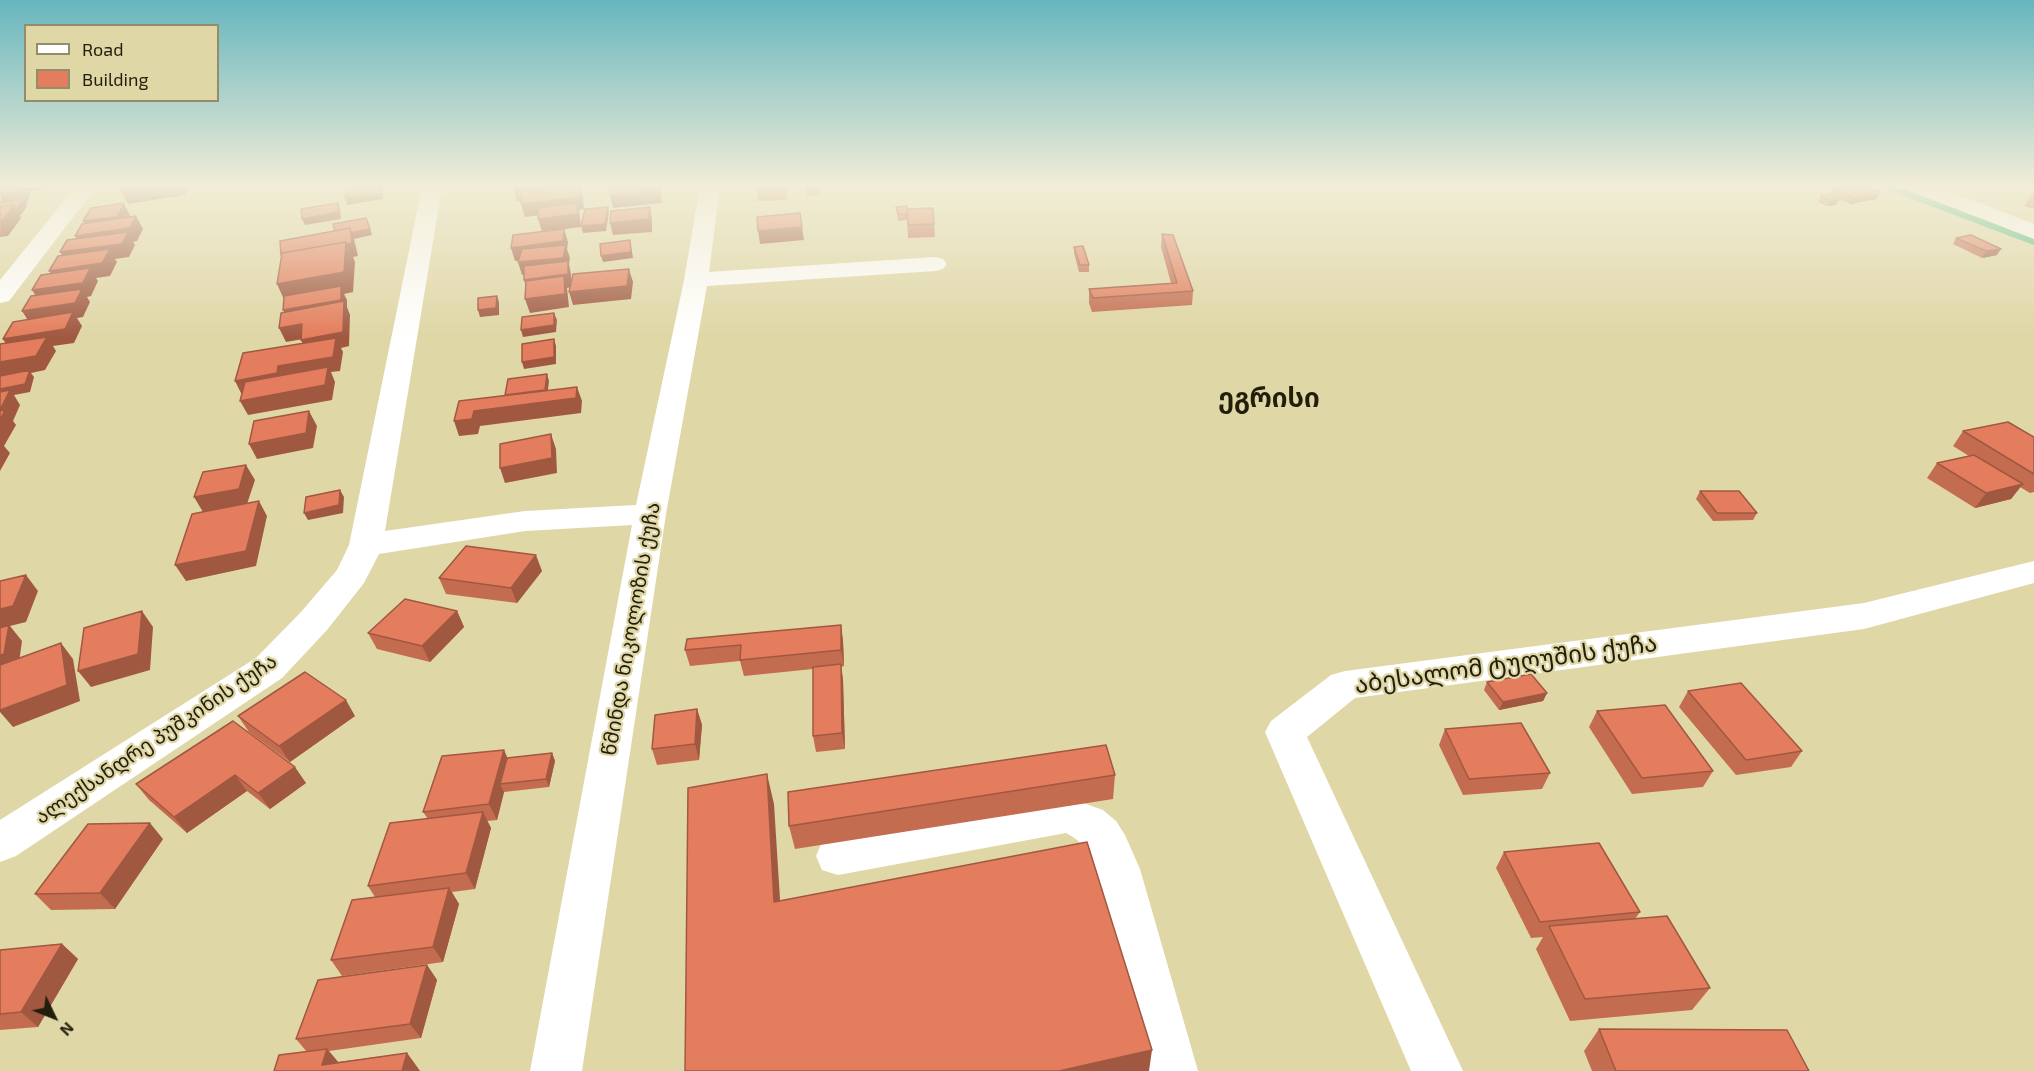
<!DOCTYPE html>
<meta charset="utf-8">
<style>
body{margin:0}
#map{position:relative;width:2034px;height:1071px;overflow:hidden;background:#e0d7a7;font-family:"Exo 2",sans-serif}
canvas{display:block}
.legend{position:absolute;left:24px;top:24px;width:195px;height:78px;box-sizing:border-box;background:#e0d7a7;border:2px solid #948d69;margin:0;padding:8px 10px;list-style:none;font-size:18px;color:#221e0c}
.legend li{display:flex;align-items:center;gap:12px;height:30px}
.legend b{width:30px;border:2px solid #948d69}
.north{position:absolute;left:24px;top:987px;width:60px;height:60px;-webkit-text-stroke:4px #e0d7a7;paint-order:stroke;rotate:133deg;font-size:16px;font-weight:700;line-height:24px;text-align:center;color:#221e0c}
.north::after{content:'';display:block;margin:auto;width:21px;height:27px;background:#221e0c;clip-path:polygon(50% 0,100% 100%,50% 72%,0 100%)}
</style>
<div id="map">
<canvas width="2034" height="1071"></canvas>
<ul class="legend">
<li><b style="height:8px;background:#fff"></b>Road</li>
<li><b style="height:16px;background:#e47d5d"></b>Building</li>
</ul>
<div class="north">N</div>
</div>
<script>
const ctx = document.querySelector('canvas').getContext('2d');
ctx.lineJoin = 'round';
function stroke(path, color, width, dash) { ctx.strokeStyle = color; ctx.lineWidth = width; ctx.lineCap = dash ? 'butt' : 'round'; ctx.setLineDash(dash || []); ctx.stroke(path); }
function paint(path, color) { ctx.fillStyle = color; ctx.fill(path, 'evenodd'); }
function label(font, color, halo, rows, align = 'center') {
  ctx.font = font + ' "Exo 2","Noto Sans Georgian",sans-serif'; ctx.lineWidth = 4.5; ctx.setLineDash([]); ctx.textBaseline = 'middle'; ctx.strokeStyle = halo; ctx.fillStyle = color; for (const [text, x, y, turn = 0] of rows) {
    ctx.save(); ctx.translate(x, y); ctx.rotate((+turn || 0) * Math.PI / 180); ctx.textAlign = isNaN(turn) ? turn : align; if (halo) ctx.strokeText(text, 0, 0); ctx.fillText(text, 0, 0); ctx.restore();
  }
}
stroke(new Path2D(`
 M 1889,187 L 2034,242`), '#46ba80', 6);
paint(new Path2D(`
 M 75,187 L 96,187 L 9,301 L 0,303 L 0,280 Z
 M 422,187 L 442,187 L 385,531 L 525,511 L 636,505 L 684,280 L 700,187 L 720,187 L 709,272 L 935,257 L 943,259 L 947,264 L 943,269 L 935,271 L 707,286 L 666,514 L 582,1071 L 530,1071 L 632,525 L 525,531 L 379,554 L 364,583 L 327,630 L 282,678 L 16,856 L 0,862 L 0,820 L 256,658 L 301,612 L 337,570 L 349,545 Z
 M 1908,187 L 1938,187 L 2034,224 L 2034,239 L 1911,191 Z
 M 2034,561 L 2034,583 L 1864,629 L 1355,698 L 1307,737 L 1463,1071 L 1411,1071 L 1265,732 L 1271,721 L 1331,675 L 1345,671 L 1864,603 Z
 M 1066,797 L 1103,810 L 1116,821 L 1125,835 L 1140,869 L 1198,1071 L 1146,1071 L 1096,869 C 1089,852 1082,841 1066,833 L 838,875 L 822,870 L 816,856 L 822,842 L 838,837 Z`), '#fff');
paint(new Path2D(`
 M 756,187 L 788,187 L 786,200 L 758,201 Z
 M 806,187 L 820,187 L 821,195 L 807,196 Z
 M 1833,189 L 1880,192 L 1877,199 L 1850,204 L 1839,199 L 1836,205 L 1827,206 L 1818,202 L 1821,195 L 1830,195 Z
 M 2034,192 L 2034,209 L 2024,206 L 2032,193 Z
 M 896,207 L 908,209 L 934,224 L 935,237 L 908,238 L 907,220 L 898,221 Z
 M 1162,234 L 1193,291 L 1192,305 L 1092,312 L 1089,303 L 1089,289 L 1171,283 L 1161,247 Z
 M 1956,238 L 1997,255 L 1982,258 L 1953,244 Z
 M 1074,247 L 1089,265 L 1089,272 L 1079,272 L 1074,253 Z
 M 1963,431 L 2034,437 L 2034,492 L 2030,493 L 2020,487 L 2011,499 L 1975,508 L 1927,478 L 1937,463 L 1969,456 L 1953,446 Z
 M 1700,491 L 1757,513 L 1753,520 L 1713,521 L 1696,499 Z
 M 542,571 L 517,603 L 446,594 L 439,578 Z
 M 457,611 L 464,627 L 430,662 L 377,649 L 368,633 Z
 M 841,625 L 843,641 L 844,666 L 841,667 L 843,680 L 845,749 L 816,752 L 813,736 L 813,669 L 744,676 L 740,661 L 690,666 L 685,650 Z
 M 1487,682 L 1547,693 L 1543,701 L 1499,710 L 1484,690 Z
 M 1688,691 L 1802,751 L 1791,767 L 1736,775 L 1679,707 Z
 M 697,709 L 702,725 L 699,760 L 657,765 L 652,749 Z
 M 1597,711 L 1713,771 L 1703,787 L 1632,794 L 1589,727 Z
 M 238,716 L 355,716 L 290,762 L 249,732 Z
 M 233,721 L 306,783 L 270,809 L 247,791 L 187,833 L 149,800 L 136,784 Z
 M 1445,729 L 1550,773 L 1542,789 L 1463,795 L 1439,745 Z
 M 504,750 L 507,758 L 552,753 L 555,761 L 549,787 L 504,792 L 497,820 L 487,821 L 491,828 L 475,889 L 452,892 L 459,904 L 443,962 L 342,976 L 331,960 L 375,897 L 368,886 L 428,819 L 423,812 Z
 M 1115,775 L 1113,799 L 795,849 L 789,826 Z
 M 163,839 L 115,909 L 51,910 L 35,894 Z
 M 1504,852 L 1640,912 L 1635,919 L 1710,988 L 1692,1010 L 1570,1021 L 1536,949 L 1543,937 L 1531,938 L 1496,868 Z
 M 62,944 L 78,959 L 38,1027 L 0,1030 L 0,950 Z
 M 427,965 L 437,980 L 421,1038 L 329,1051 L 338,1062 L 407,1053 L 420,1071 L 274,1071 L 307,1052 L 296,1039 Z
 M 1599,1029 L 1809,1071 L 1592,1071 L 1584,1051 Z`), '#c46c50');
paint(new Path2D(`
 M 1,187 L 55,187 L 29,191 L 31,194 L 26,204 L 27,206 L 21,215 L 20,215 L 21,218 L 8,236 L 0,237 Z
 M 149,187 L 188,187 L 185,195 L 128,204 L 121,191 Z
 M 347,187 L 383,187 L 383,199 L 347,205 L 345,198 L 349,192 Z
 M 535,187 L 567,187 L 568,196 L 517,202 L 514,190 Z
 M 581,187 L 583,197 L 584,209 L 579,210 L 581,227 L 542,232 L 538,219 L 578,210 L 525,217 L 521,204 Z
 M 661,187 L 662,203 L 613,208 L 610,196 Z
 M 785,187 L 788,187 L 786,200 Z
 M 1880,192 L 1877,199 L 1850,204 L 1854,198 Z
 M 1839,199 L 1836,205 L 1827,206 L 1830,200 Z
 M 124,203 L 130,216 L 124,229 L 136,216 L 143,229 L 137,241 L 133,242 L 135,245 L 129,257 L 115,259 L 117,262 L 110,276 L 96,278 L 98,281 L 91,296 L 87,297 L 90,302 L 83,317 L 77,318 L 82,326 L 74,343 L 53,346 L 56,351 L 45,370 L 31,373 L 34,377 L 30,392 L 14,395 L 20,405 L 13,421 L 16,425 L 4,446 L 10,453 L 0,471 L 0,362 L 12,354 L 3,339 L 31,325 L 22,311 L 41,304 L 32,290 L 58,284 L 49,271 L 68,265 L 60,252 L 83,249 L 75,236 L 90,234 L 83,221 Z
 M 338,203 L 340,209 L 341,219 L 305,225 L 302,219 Z
 M 608,207 L 609,213 L 606,231 L 583,233 L 581,226 Z
 M 650,207 L 652,220 L 652,232 L 613,235 L 610,223 Z
 M 802,227 L 804,240 L 760,244 L 758,231 Z
 M 350,228 L 370,229 L 372,235 L 354,239 L 358,256 L 353,257 L 355,262 L 353,292 L 344,294 L 347,300 L 347,307 L 350,315 L 349,346 L 341,348 L 343,352 L 340,371 L 331,372 L 335,382 L 332,400 L 248,415 L 240,401 L 242,395 L 235,381 L 278,366 L 307,354 L 301,340 L 344,314 L 290,324 L 283,310 L 286,304 L 277,284 L 346,242 Z
 M 564,229 L 568,242 L 567,249 L 570,258 L 569,264 L 571,274 L 571,287 L 567,288 L 569,307 L 530,313 L 525,299 L 528,293 L 524,280 L 567,271 L 522,275 L 518,262 L 564,255 L 515,261 L 511,248 Z
 M 630,240 L 633,258 L 603,262 L 601,256 Z
 M 2001,249 L 1997,255 L 1982,258 L 1986,251 Z
 M 629,269 L 633,282 L 631,299 L 573,305 L 569,292 Z
 M 497,296 L 499,302 L 499,315 L 480,317 L 478,310 Z
 M 554,313 L 557,320 L 556,332 L 523,337 L 521,330 Z
 M 302,324 L 309,338 L 286,342 L 279,328 Z
 M 554,339 L 556,346 L 556,364 L 524,369 L 522,362 Z
 M 547,374 L 549,381 L 547,398 L 545,390 Z
 M 577,387 L 582,401 L 581,413 L 480,426 L 478,434 L 459,436 L 454,421 L 474,411 Z
 M 309,411 L 317,426 L 313,448 L 257,459 L 249,444 Z
 M 551,434 L 556,449 L 557,473 L 505,483 L 500,468 Z
 M 246,465 L 255,480 L 247,504 L 203,512 L 194,497 Z
 M 2023,484 L 2011,499 L 1975,508 L 1986,493 Z
 M 340,490 L 344,497 L 343,513 L 308,520 L 304,513 Z
 M 259,501 L 267,516 L 256,566 L 186,581 L 175,565 Z
 M 536,555 L 542,571 L 517,603 L 511,588 Z
 M 26,575 L 38,591 L 26,622 L 10,626 L 22,641 L 18,670 L 0,675 L 0,609 Z
 M 142,611 L 153,627 L 150,670 L 91,687 L 78,671 Z
 M 457,611 L 464,627 L 430,662 L 422,646 Z
 M 841,625 L 843,641 L 844,666 L 841,650 Z
 M 61,643 L 73,659 L 80,701 L 13,727 L 0,712 L 0,710 Z
 M 841,664 L 843,680 L 845,749 L 842,733 Z
 M 1547,693 L 1543,701 L 1499,710 L 1503,702 Z
 M 346,700 L 355,716 L 290,762 L 279,746 Z
 M 697,709 L 702,725 L 699,760 L 695,744 Z
 M 504,750 L 511,766 L 500,784 L 504,792 L 497,820 L 489,804 Z
 M 552,753 L 555,761 L 549,787 L 546,779 Z
 M 295,767 L 306,783 L 270,809 L 258,793 Z
 M 767,774 L 774,804 L 782,931 L 774,902 Z
 M 235,775 L 247,791 L 187,833 L 174,817 Z
 M 483,812 L 491,828 L 475,889 L 466,873 Z
 M 150,823 L 163,839 L 115,909 L 100,893 Z
 M 449,888 L 459,904 L 443,962 L 433,947 Z
 M 62,944 L 78,959 L 38,1027 L 21,1012 Z
 M 427,965 L 437,980 L 421,1038 L 410,1024 Z
 M 327,1049 L 345,1070 L 322,1065 Z
 M 1152,1050 L 1149,1071 L 1059,1071 Z
 M 407,1053 L 420,1071 L 402,1071 Z`), '#a05841');
const building = new Path2D(`
 M 0,187 L 20,187 L 18,192 L 0,194 Z
 M 123,187 L 149,187 L 121,191 Z
 M 351,187 L 381,187 L 381,193 L 345,198 L 346,188 Z
 M 514,187 L 535,187 L 514,190 Z
 M 555,187 L 580,187 L 581,197 L 521,204 L 522,191 Z
 M 610,187 L 659,187 L 659,190 L 610,196 Z
 M 756,187 L 785,187 L 756,189 Z
 M 806,187 L 820,187 L 820,189 L 807,190 Z
 M 1841,187 L 1868,187 L 1880,192 L 1854,198 L 1833,189 Z
 M 1830,194 L 1839,199 L 1830,200 L 1821,195 Z
 M 23,199 L 17,209 L 16,209 L 14,205 L 0,207 L 0,203 Z
 M 124,203 L 117,217 L 83,221 L 91,208 Z
 M 338,203 L 339,212 L 302,219 L 301,209 Z
 M 577,203 L 578,214 L 538,219 L 538,208 Z
 M 14,205 L 0,223 L 0,207 Z
 M 907,206 L 907,214 L 898,214 L 896,207 Z
 M 608,207 L 605,224 L 581,226 L 585,209 Z
 M 650,207 L 649,219 L 610,223 L 611,211 Z
 M 933,208 L 934,224 L 908,225 L 907,209 Z
 M 800,213 L 802,227 L 758,231 L 757,217 Z
 M 136,216 L 130,228 L 75,236 L 82,224 Z
 M 366,218 L 370,229 L 351,233 L 350,228 L 335,231 L 333,224 Z
 M 350,228 L 352,243 L 347,244 L 346,242 L 282,253 L 281,255 L 280,241 Z
 M 564,229 L 563,241 L 511,248 L 513,235 Z
 M 128,232 L 122,244 L 60,252 L 67,240 Z
 M 1162,234 L 1173,235 L 1193,291 L 1093,298 L 1089,289 L 1177,283 Z
 M 1971,235 L 2001,249 L 1986,251 L 1956,238 Z
 M 630,240 L 631,252 L 601,256 L 600,244 Z
 M 346,242 L 344,272 L 277,284 L 282,253 Z
 M 566,245 L 563,258 L 518,262 L 522,249 Z
 M 1083,246 L 1089,265 L 1080,265 L 1074,247 Z
 M 110,249 L 102,263 L 49,271 L 58,256 Z
 M 568,261 L 568,274 L 524,280 L 524,266 Z
 M 90,268 L 83,283 L 32,290 L 41,275 Z
 M 629,269 L 627,286 L 569,292 L 573,274 Z
 M 564,276 L 565,294 L 525,299 L 526,281 Z
 M 341,286 L 341,300 L 283,310 L 284,296 Z
 M 82,289 L 75,303 L 22,311 L 31,296 Z
 M 497,296 L 496,308 L 478,310 L 478,298 Z
 M 344,301 L 343,332 L 301,340 L 302,324 L 279,328 L 281,313 Z
 M 73,312 L 65,329 L 3,339 L 13,322 Z
 M 554,313 L 554,325 L 521,330 L 522,317 Z
 M 47,337 L 36,356 L 0,362 L 0,344 Z
 M 336,338 L 333,357 L 278,366 L 277,373 L 235,381 L 243,353 Z
 M 554,339 L 554,357 L 522,362 L 522,344 Z
 M 328,367 L 325,385 L 240,401 L 245,382 Z
 M 30,370 L 25,384 L 0,389 L 0,376 Z
 M 547,374 L 545,390 L 505,395 L 508,379 Z
 M 577,387 L 576,398 L 474,411 L 472,419 L 454,421 L 459,401 Z
 M 10,390 L 1,408 L 0,408 L 0,392 Z
 M 5,410 L 0,420 L 0,411 Z
 M 309,411 L 306,433 L 249,444 L 254,421 Z
 M 2008,422 L 2034,437 L 2034,474 L 1963,431 Z
 M 551,434 L 552,458 L 500,468 L 500,444 Z
 M 1974,455 L 2023,484 L 1986,493 L 1937,463 Z
 M 246,465 L 239,489 L 194,497 L 203,472 Z
 M 340,490 L 339,505 L 304,513 L 306,497 Z
 M 1700,491 L 1739,491 L 1757,513 L 1717,513 Z
 M 259,501 L 246,551 L 175,565 L 192,514 Z
 M 466,546 L 536,555 L 511,588 L 439,578 Z
 M 26,575 L 13,606 L 0,609 L 0,581 Z
 M 405,599 L 457,611 L 422,646 L 368,633 Z
 M 142,611 L 138,654 L 78,671 L 84,628 Z
 M 9,625 L 4,654 L 0,655 L 0,628 Z
 M 841,625 L 841,650 L 740,660 L 741,645 L 685,650 L 687,639 Z
 M 61,643 L 67,685 L 0,710 L 0,665 Z
 M 841,664 L 842,733 L 813,736 L 813,667 Z
 M 305,672 L 346,700 L 279,746 L 238,716 Z
 M 1531,674 L 1547,693 L 1503,702 L 1487,682 Z
 M 1741,683 L 1802,751 L 1746,760 L 1688,691 Z
 M 1665,705 L 1713,771 L 1642,778 L 1597,711 Z
 M 697,709 L 695,744 L 652,749 L 655,715 Z
 M 233,721 L 295,767 L 258,793 L 235,775 L 174,817 L 136,784 Z
 M 1521,723 L 1550,773 L 1469,779 L 1445,729 Z
 M 1106,745 L 1115,775 L 789,826 L 788,792 Z
 M 504,750 L 489,804 L 423,812 L 442,756 Z
 M 552,753 L 546,779 L 500,784 L 507,758 Z
 M 767,774 L 774,902 L 1087,842 L 1152,1050 L 1059,1071 L 685,1071 L 688,788 Z
 M 483,812 L 466,873 L 368,886 L 390,823 Z
 M 150,823 L 100,893 L 35,894 L 88,824 Z
 M 1599,843 L 1640,912 L 1540,922 L 1504,852 Z
 M 449,888 L 433,947 L 331,960 L 352,900 Z
 M 1667,916 L 1710,988 L 1585,999 L 1549,926 Z
 M 62,944 L 21,1012 L 0,1014 L 0,950 Z
 M 427,965 L 410,1024 L 296,1039 L 318,980 Z
 M 1599,1029 L 1787,1030 L 1809,1071 L 1616,1071 Z
 M 327,1049 L 322,1065 L 407,1053 L 402,1071 L 274,1071 L 279,1055 Z`);
paint(building, '#e47d5d');
stroke(building, '#a05841', 1.5);
const sky = ctx.createLinearGradient(0, 0, 0, 337);
sky.addColorStop(0, '#67b6be');
sky.addColorStop(0.55, '#f1edd7');
sky.addColorStop(1, '#f1edd700');
ctx.fillStyle = sky;
ctx.fillRect(0, 0, 2034, 337);
label('20px', '#221e0c', '#e0d7a7', [
 ["წმინდა ნიკოლოზის ქუჩა",631,629,-80],
 ["ალექსანდრე პუშკინის ქუჩა",156,739,-34]
]);
label('24px', '#221e0c', '#e0d7a7', [
 ["აბესალომ ტუღუშის ქუჩა",1506,664,-8]
]);
label('bold 26px', '#221e0c', '#e0d7a7', [
 ["ეგრისი",1269,398]
]);
</script>
